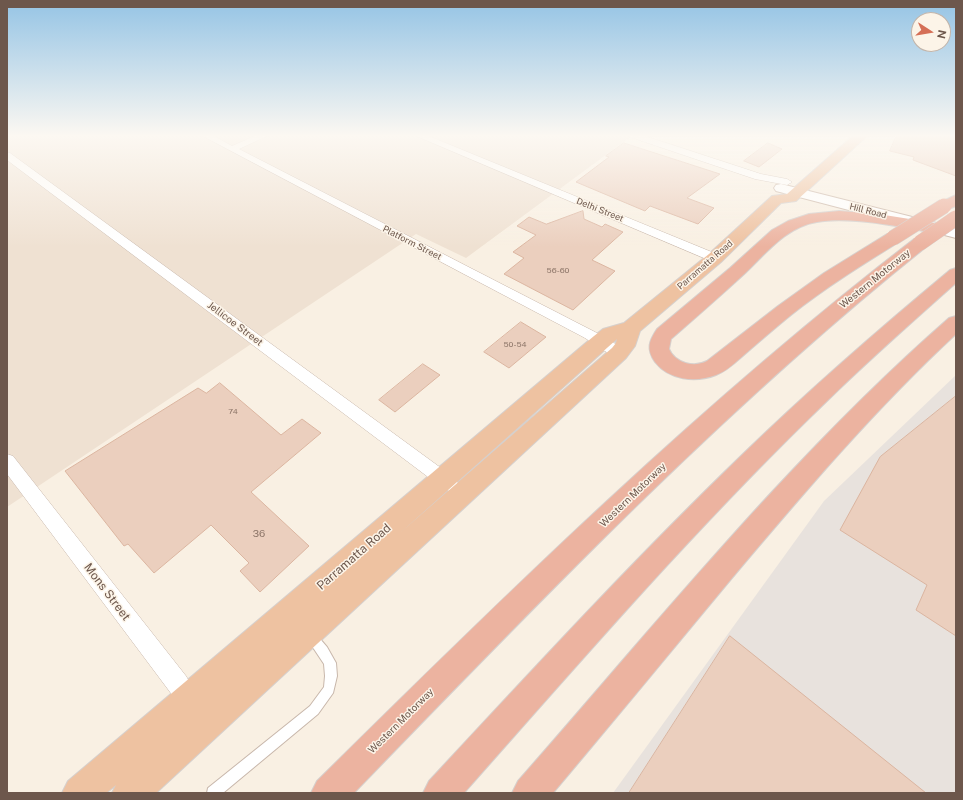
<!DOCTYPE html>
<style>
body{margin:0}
#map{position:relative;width:963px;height:800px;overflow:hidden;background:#f9f0e3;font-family:"Public Sans",sans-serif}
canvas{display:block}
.frame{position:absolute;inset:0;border:8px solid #6d574c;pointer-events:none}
.north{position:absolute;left:911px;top:12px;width:40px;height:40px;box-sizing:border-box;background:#fcf4e8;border:1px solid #c3b5aa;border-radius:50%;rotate:102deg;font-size:11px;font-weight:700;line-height:16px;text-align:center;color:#6d574c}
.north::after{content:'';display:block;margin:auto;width:14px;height:18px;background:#d56f56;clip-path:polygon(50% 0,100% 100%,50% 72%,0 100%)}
</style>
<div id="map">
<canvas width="963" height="800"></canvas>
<div class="frame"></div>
<div class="north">N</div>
</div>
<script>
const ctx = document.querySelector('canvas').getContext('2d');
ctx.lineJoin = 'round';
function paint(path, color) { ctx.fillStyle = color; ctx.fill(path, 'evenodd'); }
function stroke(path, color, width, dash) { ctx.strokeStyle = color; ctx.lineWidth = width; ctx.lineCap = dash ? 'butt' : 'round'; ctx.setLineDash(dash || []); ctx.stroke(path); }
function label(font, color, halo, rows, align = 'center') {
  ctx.font = font + ' "Public Sans",sans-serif'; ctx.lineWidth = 3; ctx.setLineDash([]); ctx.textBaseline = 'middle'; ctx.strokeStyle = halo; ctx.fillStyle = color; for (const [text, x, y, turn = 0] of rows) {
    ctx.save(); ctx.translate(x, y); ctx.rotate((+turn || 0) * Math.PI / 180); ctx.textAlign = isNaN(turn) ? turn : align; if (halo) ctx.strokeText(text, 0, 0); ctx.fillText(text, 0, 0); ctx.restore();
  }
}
paint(new Path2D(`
 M 7,135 L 633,135 L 466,258 L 416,234 L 7,507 Z`), '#efe1d2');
paint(new Path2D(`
 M 956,375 L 956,793 L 613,793 L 824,501 Z`), '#e8e2dd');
const building = new Path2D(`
 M 897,135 L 956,135 L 956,176 L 913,160 L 914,157 L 890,151 Z
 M 624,143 L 720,174 L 687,198 L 714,208 L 698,224 L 650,206 L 645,211 L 576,182 L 609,157 L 606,156 Z
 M 768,143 L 782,149 L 759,167 L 744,161 Z
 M 583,211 L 584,219 L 602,227 L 605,224 L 623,232 L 592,260 L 615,271 L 573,310 L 504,274 L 524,258 L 513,252 L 536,235 L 517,226 L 529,217 L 546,224 Z
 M 521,322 L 546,337 L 509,368 L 484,352 Z
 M 423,364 L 440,375 L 395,412 L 379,400 Z
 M 220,383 L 281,435 L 302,419 L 321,433 L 251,492 L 309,546 L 260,592 L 240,571 L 249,563 L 211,525 L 154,573 L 128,544 L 124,546 L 65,471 L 198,388 L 206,393 Z
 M 956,396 L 956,636 L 916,610 L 927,585 L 840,530 L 880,457 Z
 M 730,636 L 926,793 L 629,793 Z`);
paint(building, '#ebcfbe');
stroke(building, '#dbb5a0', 1);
const service = new Path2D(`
 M 311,632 L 315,633 L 327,647 L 336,663 L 337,676 L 333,693 L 318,714 L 223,793 L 207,793 L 208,788 L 310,706 L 324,687 L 325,676 L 324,664 L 306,637 L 307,633 Z`);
const minor = new Path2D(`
 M 201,135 L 212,135 L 232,146 L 257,135 L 269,135 L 239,149 L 595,332 L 624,349 L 626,353 L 624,357 L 619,358 L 614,357 L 585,338 Z
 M 414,135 L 426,135 L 719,255 L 721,258 L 719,261 L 711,261 Z
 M 629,135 L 642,135 L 761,174 L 787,179 L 792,182 L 787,185 L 755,179 L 630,137 Z
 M 7,152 L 10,153 L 456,479 L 458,484 L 456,489 L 450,491 L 444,489 L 7,160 Z
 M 7,454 L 13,456 L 186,676 L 202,704 L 199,712 L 191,715 L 183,712 L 170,692 L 7,474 Z`);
const secondary = new Path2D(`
 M 781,184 L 956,228 L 956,238 L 776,191 L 774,188 L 776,185 Z`);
const trunk = new Path2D(`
 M 854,135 L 868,135 L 796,201 L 781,203 L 721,262 L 640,331 L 635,346 L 626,358 L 156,793 L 112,793 L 116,785 L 106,793 L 62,793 L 68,781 L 594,336 L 603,329 L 624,323 L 709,254 L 772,196 L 787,194 ZM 617,339 L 616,343 L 612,348 L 400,533 Z`);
const motorway = new Path2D(`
 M 956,195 L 956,206 L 944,211 L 939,209 L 936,206 L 939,203 Z
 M 839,211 L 878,214 L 935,223 L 941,225 L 943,228 L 941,231 L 935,233 C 901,227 850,216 817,222 C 785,227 764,256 742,276 C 718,298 695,318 671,339 L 669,349 C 675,363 694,368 707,361 L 778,306 L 824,273 L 887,234 L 893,233 L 899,234 L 901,238 L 899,242 C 862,265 825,288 791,315 C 775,328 760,341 745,354 C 736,362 727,371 716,375 C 695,383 669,380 655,362 C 646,349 649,341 657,329 L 730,268 L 772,230 L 788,221 L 809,214 Z
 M 920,238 L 926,239 L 928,243 L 926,247 C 720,412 537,604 354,793 L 311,793 L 317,781 C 508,592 701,403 914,239 Z
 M 956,268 L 956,283 C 912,322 869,360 827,401 C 699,524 582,660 464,793 L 423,793 L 429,781 C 532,670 635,558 744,453 C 810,389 879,329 950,270 Z
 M 956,316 L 956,334 C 875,409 803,494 732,578 C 672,650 613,722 553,793 L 512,793 L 518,781 C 657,623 790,457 949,318 Z`);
stroke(service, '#c8b7ab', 2);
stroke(minor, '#c8b7ab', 1);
stroke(secondary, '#cdb9ab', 2);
stroke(trunk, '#d6d0cd', 2);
stroke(motorway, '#d6d0cd', 2);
paint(service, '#fff');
paint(minor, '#fff');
paint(secondary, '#fff');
paint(trunk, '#eec2a1');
paint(motorway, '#ecb3a0');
const motorwayBridge = new Path2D(`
 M 893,238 L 944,206
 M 920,243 L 956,218`);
stroke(motorwayBridge, '#d6d0cd', 16, []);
stroke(motorwayBridge, '#ecb3a0', 15);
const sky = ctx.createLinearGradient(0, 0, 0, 247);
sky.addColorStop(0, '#95c4e5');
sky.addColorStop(0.55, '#fcf8f2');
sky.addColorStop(1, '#fcf8f200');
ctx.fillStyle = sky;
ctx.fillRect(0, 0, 963, 247);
label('8px', '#8c7568', null, [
 ["56-60",558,271],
 ["50-54",515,345],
 ["74",233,412]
]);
label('9px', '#6d574c', '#fcf4e8', [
 ["Delhi Street",600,210,22],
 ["Hill Road",868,211,14],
 ["Platform Street",412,243,27],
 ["Parramatta Road",705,265,-41]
]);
label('10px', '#6d574c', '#fcf4e8', [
 ["Western Motorway",875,279,-39],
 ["Jellicoe Street",235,324,37],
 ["Western Motorway",633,495,-44],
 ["Western Motorway",401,721,-45]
]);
label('10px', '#8c7568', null, [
 ["36",259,534]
]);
label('12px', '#6d574c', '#fcf4e8', [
 ["Parramatta Road",354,557,-41],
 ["Mons Street",107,592,53]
]);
</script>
